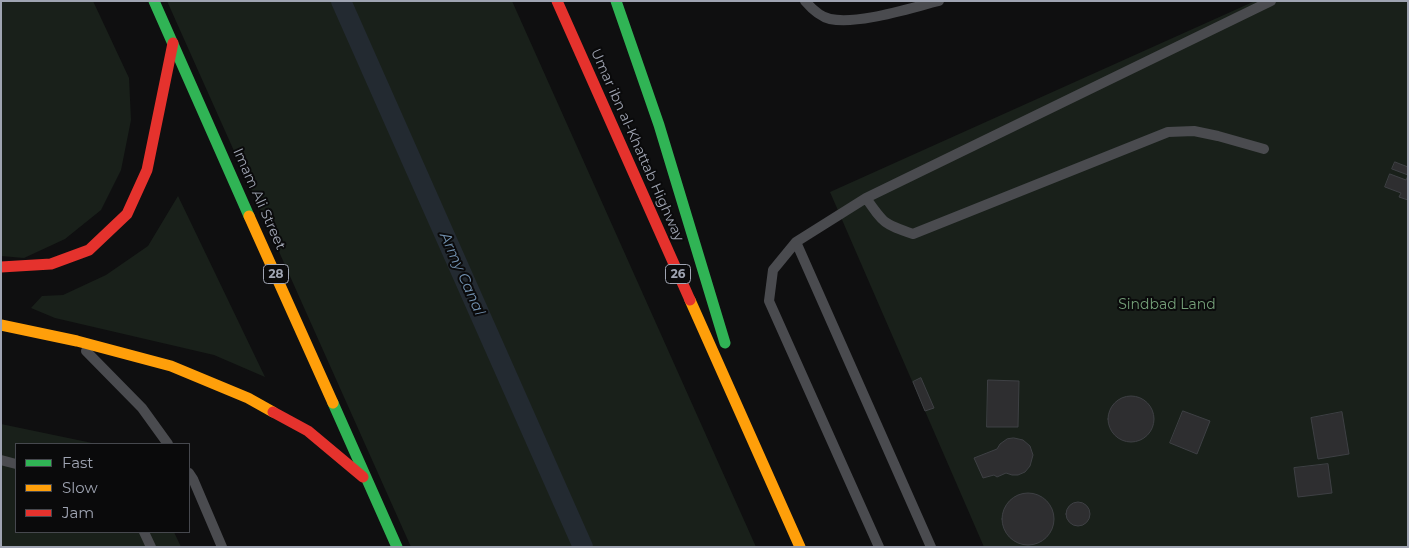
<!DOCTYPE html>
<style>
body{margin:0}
#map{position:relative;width:1409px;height:548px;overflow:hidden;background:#0f0f10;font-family:Montserrat,sans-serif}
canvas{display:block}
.frame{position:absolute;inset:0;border:2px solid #9fa4b2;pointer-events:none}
.legend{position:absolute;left:15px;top:443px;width:175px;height:90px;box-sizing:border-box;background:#0a0a0b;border:1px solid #46484e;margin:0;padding:6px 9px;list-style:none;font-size:15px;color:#9fa4b2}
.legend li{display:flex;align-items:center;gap:10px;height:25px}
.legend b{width:25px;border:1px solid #46484e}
</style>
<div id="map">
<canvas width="1409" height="548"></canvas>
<div class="frame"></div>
<ul class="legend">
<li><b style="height:6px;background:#30b455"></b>Fast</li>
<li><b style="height:6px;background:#ff9f0a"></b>Slow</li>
<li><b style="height:6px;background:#e5322d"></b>Jam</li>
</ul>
</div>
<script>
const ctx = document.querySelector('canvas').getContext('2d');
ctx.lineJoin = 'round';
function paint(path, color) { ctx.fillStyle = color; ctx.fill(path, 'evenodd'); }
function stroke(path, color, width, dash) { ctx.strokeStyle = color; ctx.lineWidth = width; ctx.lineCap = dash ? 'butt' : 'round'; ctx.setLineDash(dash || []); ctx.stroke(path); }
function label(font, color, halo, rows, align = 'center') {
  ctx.font = font + ' Montserrat,sans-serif'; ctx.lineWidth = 4; ctx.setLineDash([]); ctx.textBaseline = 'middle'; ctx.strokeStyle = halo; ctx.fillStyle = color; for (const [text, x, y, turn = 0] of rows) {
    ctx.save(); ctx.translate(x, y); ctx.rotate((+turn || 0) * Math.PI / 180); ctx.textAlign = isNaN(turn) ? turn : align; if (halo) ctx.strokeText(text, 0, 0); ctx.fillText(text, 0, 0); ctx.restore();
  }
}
paint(new Path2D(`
 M 1,1 L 93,1 L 129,78 L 131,120 L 121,170 L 101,210 L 65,239 L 24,258 L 1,256 Z
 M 167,1 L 512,1 L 756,547 L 411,547 Z
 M 1255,1 L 1408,1 L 1408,547 L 984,547 L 830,192 Z
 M 178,196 L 265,377 L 214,355 L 55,318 L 31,308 L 42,296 L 63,295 L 106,275 L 148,246 Z
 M 1,424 L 97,444 L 16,444 L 16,532 L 174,532 L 181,547 L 1,547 Z`), '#19201a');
stroke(new Path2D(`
 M 341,1 L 583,547`), '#232a31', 20);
const building = new Path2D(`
 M 1395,162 L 1408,167 L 1408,175 L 1392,169 Z
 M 1390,174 L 1406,180 L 1408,176 L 1408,200 L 1399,197 L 1401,193 L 1385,187 Z
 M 921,378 L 934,408 L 925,411 L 913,382 Z
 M 988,380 L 1019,381 L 1018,427 L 987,427 Z
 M1108 419a23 23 0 1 1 46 0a23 23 0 1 1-46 0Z
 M 1183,411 L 1210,421 L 1197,454 L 1170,443 Z
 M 1342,412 L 1349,454 L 1318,459 L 1311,418 Z
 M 1014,438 L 1023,440 L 1030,446 L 1033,455 L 1030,466 L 1025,472 L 1018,475 L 1012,475 L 1006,473 L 997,477 L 994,475 L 983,478 L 974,458 L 997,449 L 1000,444 L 1007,439 Z
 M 1328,464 L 1332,493 L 1298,497 L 1294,468 Z
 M1002 519a26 26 0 1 1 52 0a26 26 0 1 1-52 0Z
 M1066 514a12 12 0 1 1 24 0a12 12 0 1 1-24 0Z`);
paint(building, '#2e2e30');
stroke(building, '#3e4044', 1);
stroke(new Path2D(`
 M 805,1 C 811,8 821,17 830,19 C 858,25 910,8 939,1
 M 866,198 C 884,224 884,224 913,234 L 1168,132 L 1194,131 L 1218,136 L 1264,149
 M 796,242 L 931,547
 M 86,351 L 142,408 L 168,444
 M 1,460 L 16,464
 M 189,473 L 193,479 L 222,547
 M 144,532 L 151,547
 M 879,547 L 769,301 L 773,270 L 796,242 L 866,198 L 1271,1`), '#4a4b4f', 10);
stroke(new Path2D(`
 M 154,1 L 249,216
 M 616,1 L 659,125 L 725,343
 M 333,403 L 397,547`), '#30b455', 11);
stroke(new Path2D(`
 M 249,216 L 333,403
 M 690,300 L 800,547
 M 1,325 L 77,341 L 171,366 L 248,398 L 273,412`), '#ff9f0a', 11);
stroke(new Path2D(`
 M 557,1 L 690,300
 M 1,267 L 51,264 L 89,250 L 127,214 L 147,170 L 173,43
 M 273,412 L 308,431 L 363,477`), '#e5322d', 11);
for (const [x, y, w] of [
 [276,274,25],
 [678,274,25]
]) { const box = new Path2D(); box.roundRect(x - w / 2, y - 9.5, w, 19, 4); ctx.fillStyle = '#0a0a0b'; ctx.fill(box); stroke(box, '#9fa4b2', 1); }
label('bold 12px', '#9fa4b2', null, [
 ["28",276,274],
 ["26",678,274]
]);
label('14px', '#9fa4b2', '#0a0a0b', [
 ["Umar ibn al-Khattab Highway",637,145,66],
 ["Imam Ali Street",259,199,66]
]);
label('14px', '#749f78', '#0a0a0b', [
 ["Sindbad Land",1167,305]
]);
label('italic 15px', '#7291b0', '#0a0a0b', [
 ["Army Canal",462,274,66]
]);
</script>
